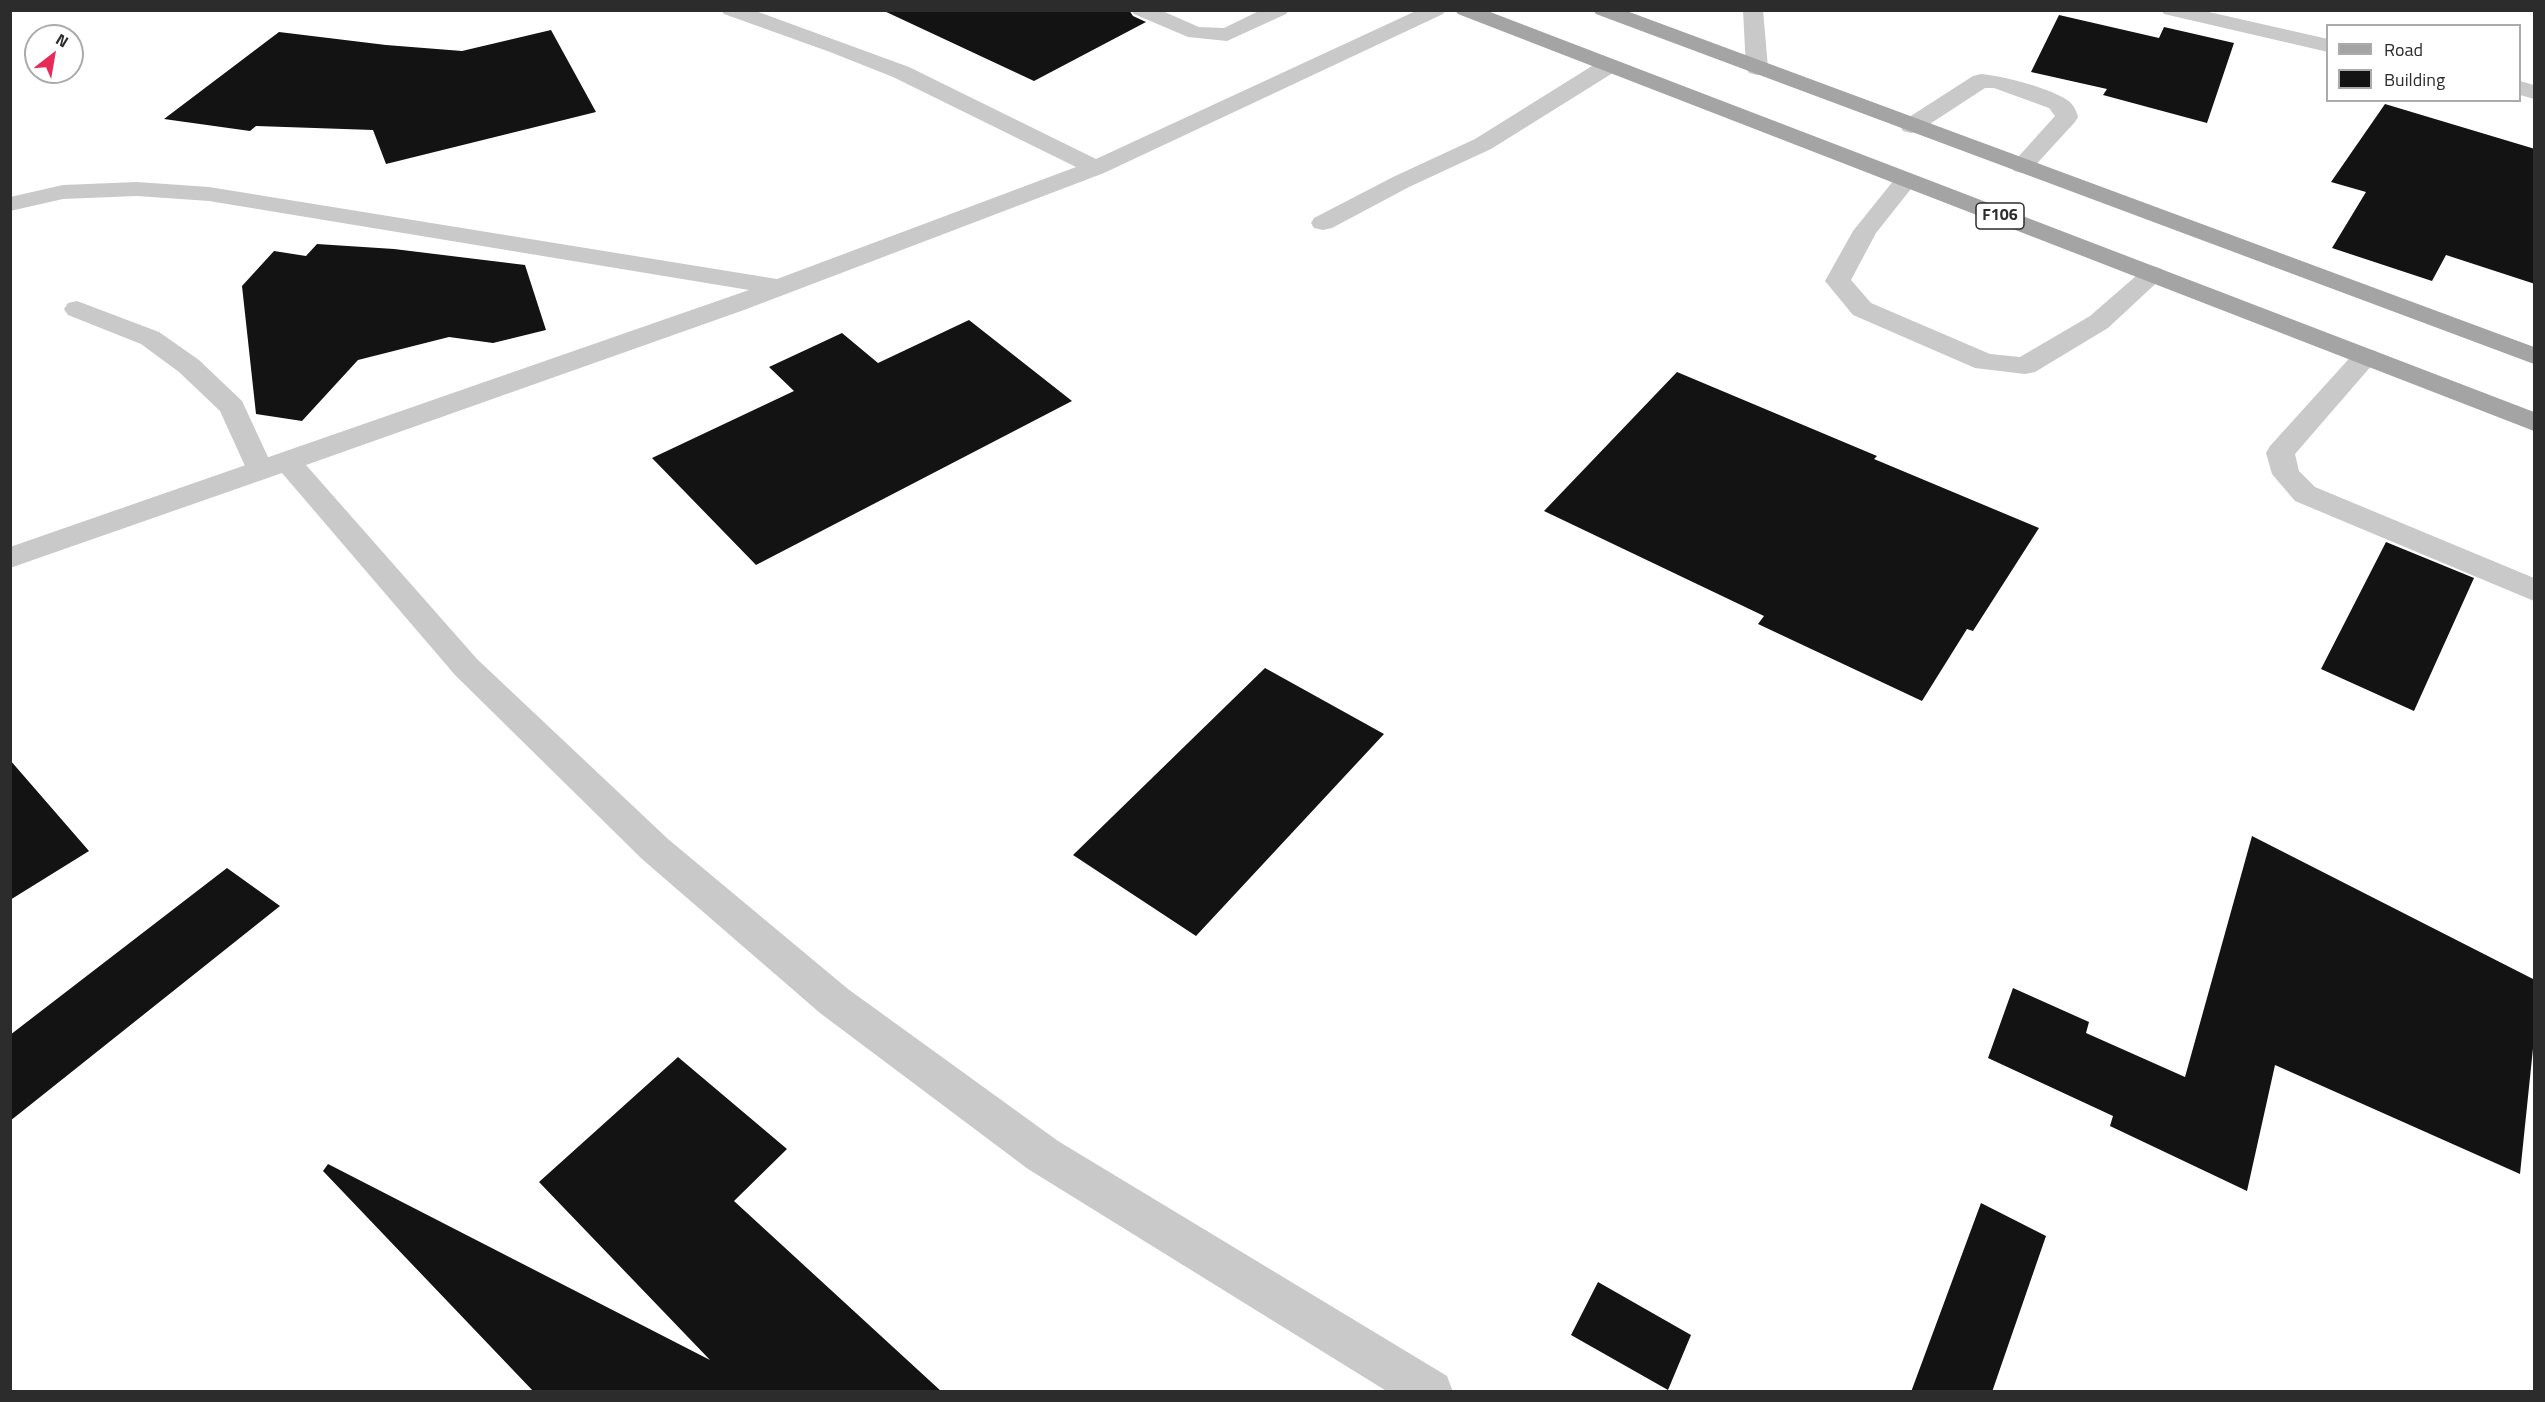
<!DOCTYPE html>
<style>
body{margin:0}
#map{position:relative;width:2545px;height:1402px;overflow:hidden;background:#fff;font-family:"Titillium Web",sans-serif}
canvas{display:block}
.frame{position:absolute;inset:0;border:12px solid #2c2c2c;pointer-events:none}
.legend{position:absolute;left:2326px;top:24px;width:195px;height:78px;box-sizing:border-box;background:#fff;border:2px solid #ababab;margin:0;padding:8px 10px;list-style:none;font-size:18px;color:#2c2c2c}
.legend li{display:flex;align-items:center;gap:12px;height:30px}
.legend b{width:30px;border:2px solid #ababab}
.north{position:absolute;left:24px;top:24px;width:60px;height:60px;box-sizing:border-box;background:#fff;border:2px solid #ababab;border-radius:50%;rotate:31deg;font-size:16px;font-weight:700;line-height:24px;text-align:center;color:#2c2c2c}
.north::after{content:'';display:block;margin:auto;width:21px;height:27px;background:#e82a59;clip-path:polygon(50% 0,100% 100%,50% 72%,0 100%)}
</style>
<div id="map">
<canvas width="2545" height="1402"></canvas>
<div class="frame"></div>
<ul class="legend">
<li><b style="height:8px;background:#a4a4a4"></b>Road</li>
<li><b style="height:16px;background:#131313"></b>Building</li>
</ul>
<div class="north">N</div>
</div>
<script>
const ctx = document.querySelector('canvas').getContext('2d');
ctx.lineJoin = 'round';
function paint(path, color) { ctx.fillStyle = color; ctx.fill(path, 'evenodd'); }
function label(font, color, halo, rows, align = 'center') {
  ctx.font = font + ' "Titillium Web",sans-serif'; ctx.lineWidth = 6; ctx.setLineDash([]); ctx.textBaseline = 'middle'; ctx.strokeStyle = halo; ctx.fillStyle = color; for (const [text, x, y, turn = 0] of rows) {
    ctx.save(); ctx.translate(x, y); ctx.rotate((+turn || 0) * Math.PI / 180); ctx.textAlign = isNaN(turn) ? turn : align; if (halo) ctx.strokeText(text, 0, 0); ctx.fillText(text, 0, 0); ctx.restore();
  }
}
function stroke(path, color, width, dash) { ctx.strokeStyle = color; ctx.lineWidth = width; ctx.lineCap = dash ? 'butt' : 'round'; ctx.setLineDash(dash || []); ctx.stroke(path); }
paint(new Path2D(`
 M 882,10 L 1129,10 L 1133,16 L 1146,22 L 1034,81 Z
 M 2059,15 L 2159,38 L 2164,27 L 2234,43 L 2207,123 L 2103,95 L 2107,89 L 2031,72 Z
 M 551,30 L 596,112 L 386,164 L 373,130 L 256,126 L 250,131 L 164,119 L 279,32 L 386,45 L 462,51 Z
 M 2385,104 L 2535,149 L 2535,284 L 2446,255 L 2432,281 L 2332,248 L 2366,192 L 2331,182 Z
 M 317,244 L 394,249 L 525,265 L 546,330 L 493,343 L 449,337 L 358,360 L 302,421 L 256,414 L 242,286 L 274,251 L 306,256 Z
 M 969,320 L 1072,401 L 756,565 L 652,458 L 794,391 L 769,367 L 842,333 L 878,363 Z
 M 1677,372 L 1877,456 L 1874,459 L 2039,528 L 1973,631 L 1967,629 L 1922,701 L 1758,624 L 1764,616 L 1544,511 Z
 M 2386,542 L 2474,578 L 2414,711 L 2321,669 Z
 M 1265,668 L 1384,734 L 1196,936 L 1073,855 Z
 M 10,760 L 89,851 L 10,900 Z
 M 2252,836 L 2535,980 L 2535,1029 L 2520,1174 L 2275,1065 L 2247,1191 L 2110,1126 L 2113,1116 L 1988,1058 L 2013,988 L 2089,1022 L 2086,1033 L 2185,1077 Z
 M 227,868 L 280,906 L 10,1121 L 10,1035 Z
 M 678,1057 L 787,1149 L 734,1201 L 942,1392 L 534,1392 L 323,1171 L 328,1164 L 710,1360 L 539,1182 Z
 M 1981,1203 L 2046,1236 L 1992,1392 L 1911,1392 Z
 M 1598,1282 L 1691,1335 L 1668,1390 L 1571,1335 Z`), '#131313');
paint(new Path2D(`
 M 1131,10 L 1160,10 L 1199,27 L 1224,28 L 1261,10 L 1289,10 L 1286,14 L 1227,41 L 1188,37 L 1134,14 Z
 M 1608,59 L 1616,61 L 1619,66 L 1616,71 L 1491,149 L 1409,187 L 1332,228 L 1323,230 L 1314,228 L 1311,223 L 1314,218 L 1393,177 L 1475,139 L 1600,61 Z
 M 1981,74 C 2003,76 2045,87 2064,98 C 2072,102 2076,109 2078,117 L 2075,122 L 2030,171 L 2022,173 L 2014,171 L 2010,166 L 2055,116 L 2049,108 L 1994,88 L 1985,88 L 1919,131 L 1911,133 L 1903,131 L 1900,126 L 1903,121 L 1973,76 Z
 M 1906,173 L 1914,175 L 1918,180 L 1876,233 L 1851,280 L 1871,303 L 1990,354 L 2020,357 L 2090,316 L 2144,269 L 2153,266 L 2162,269 L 2166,274 L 2108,328 L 2035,372 L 2025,374 L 1975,368 L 1853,315 L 1825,281 L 1853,231 L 1898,175 Z
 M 77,301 L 159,332 L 199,360 L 242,401 L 274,470 L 270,477 L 260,480 L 250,477 L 220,411 L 179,372 L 141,344 L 68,315 L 64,309 L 68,303 Z
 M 2366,349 L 2376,351 L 2379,357 L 2295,454 L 2299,471 L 2315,487 L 2534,578 L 2534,601 L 2295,501 L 2272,474 L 2266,453 L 2270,446 L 2356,351 Z`), '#c9c9c9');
paint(new Path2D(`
 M 721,10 L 753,10 L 909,67 L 1096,159 L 1418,10 L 1446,10 L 1443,14 L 1104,173 L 744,310 L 306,465 L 477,659 L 668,839 L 848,989 L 1058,1141 L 1447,1376 L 1453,1392 L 1388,1392 L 1028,1169 L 820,1013 L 642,859 L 455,675 L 282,473 L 10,568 L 10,547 L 749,290 L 209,201 L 137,196 L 63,199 L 10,211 L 10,197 L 63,185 L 137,182 L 209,187 L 777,279 L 1076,167 L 893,77 L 830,52 L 724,14 Z
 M 1743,10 L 1763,10 L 1768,68 L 1765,73 L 1757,75 L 1749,73 L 1746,68 Z
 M 2161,10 L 2200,10 L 2328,39 L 2328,52 L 2164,14 Z
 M 2520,81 L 2534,85 L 2534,99 L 2520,95 Z`), '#c9c9c9');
paint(new Path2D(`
 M 1455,10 L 1485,10 L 2534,412 L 2534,431 L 1458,14 Z
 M 1593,10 L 1624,10 L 2534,347 L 2534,364 L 1596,14 Z`), '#a4a4a4');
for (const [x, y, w] of [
 [2000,216,48]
]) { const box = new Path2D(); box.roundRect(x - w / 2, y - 13, w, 26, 4.5); ctx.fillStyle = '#fff'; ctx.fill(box); stroke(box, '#2c2c2c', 1.5); }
label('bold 16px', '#2c2c2c', null, [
 ["F106",2000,216]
]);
</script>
